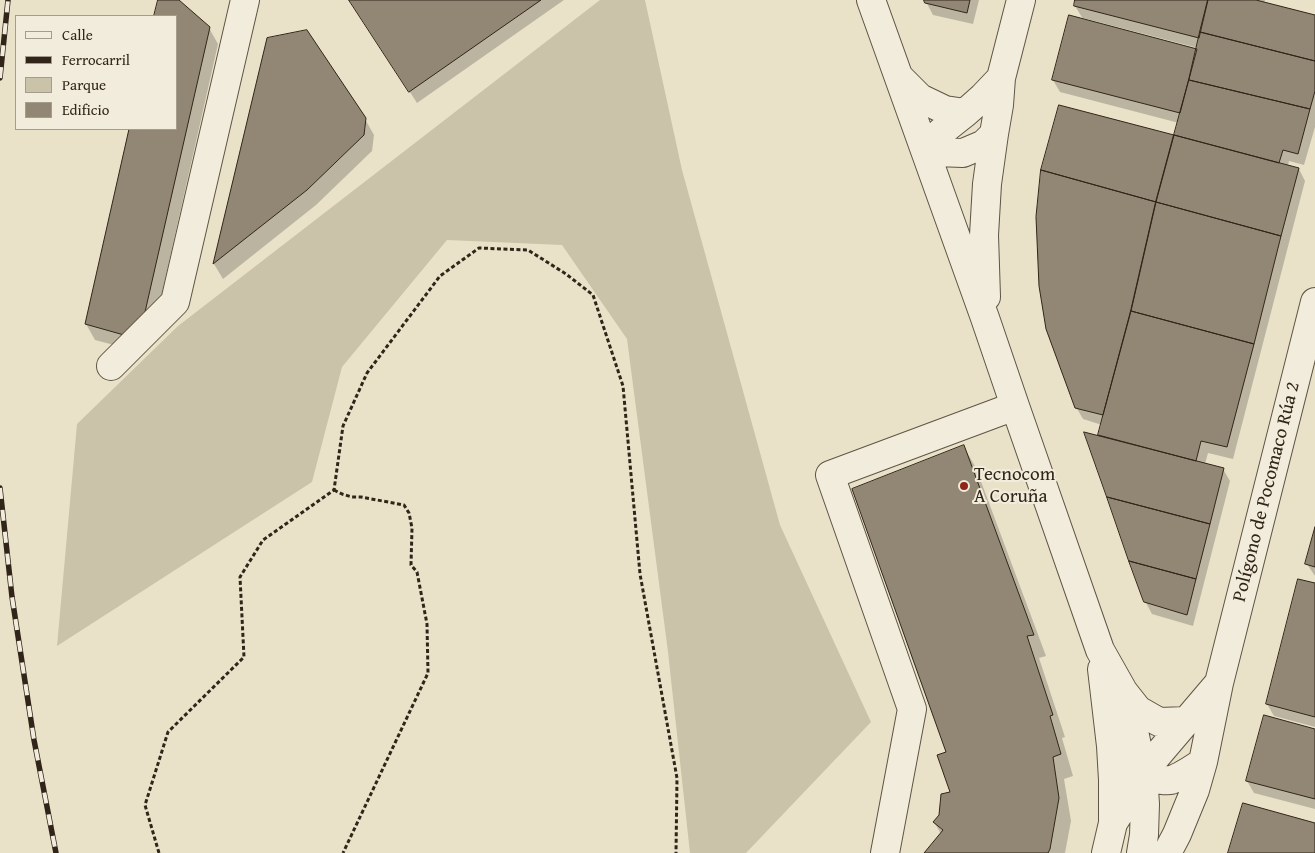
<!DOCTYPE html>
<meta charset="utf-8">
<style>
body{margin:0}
#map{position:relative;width:1315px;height:853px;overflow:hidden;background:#eae2c8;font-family:"Gentium Book Plus",serif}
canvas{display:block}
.legend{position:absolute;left:15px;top:15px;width:162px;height:115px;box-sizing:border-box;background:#f1ecdb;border:1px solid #a49c8d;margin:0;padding:6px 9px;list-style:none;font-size:15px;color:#312519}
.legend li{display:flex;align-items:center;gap:10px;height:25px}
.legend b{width:25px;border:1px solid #a49c8d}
</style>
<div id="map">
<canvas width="1315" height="853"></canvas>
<ul class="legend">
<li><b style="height:6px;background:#f1ecdb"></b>Calle</li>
<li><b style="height:6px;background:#312519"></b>Ferrocarril</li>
<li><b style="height:14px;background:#cbc2aa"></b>Parque</li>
<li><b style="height:14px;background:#918774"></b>Edificio</li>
</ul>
</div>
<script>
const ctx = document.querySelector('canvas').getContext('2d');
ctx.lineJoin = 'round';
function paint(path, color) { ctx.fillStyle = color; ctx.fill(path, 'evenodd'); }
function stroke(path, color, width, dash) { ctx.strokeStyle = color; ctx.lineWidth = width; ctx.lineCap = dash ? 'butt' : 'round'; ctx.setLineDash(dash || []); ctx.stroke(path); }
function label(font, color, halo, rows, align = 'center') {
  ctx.font = font + ' "Gentium Book Plus",serif'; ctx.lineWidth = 4; ctx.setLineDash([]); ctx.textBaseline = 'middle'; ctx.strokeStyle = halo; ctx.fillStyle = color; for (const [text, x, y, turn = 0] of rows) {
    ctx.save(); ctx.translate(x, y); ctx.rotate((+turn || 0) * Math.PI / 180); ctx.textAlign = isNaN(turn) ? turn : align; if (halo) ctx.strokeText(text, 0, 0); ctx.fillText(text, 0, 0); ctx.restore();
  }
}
paint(new Path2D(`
 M 600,0 L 645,0 L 682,170 L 780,525 L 871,722 L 746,853 L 690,853 L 668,652 L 627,339 L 562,245 L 447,240 L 342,367 L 312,482 L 57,646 L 77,424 L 178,326 Z`), '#cbc2aa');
paint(new Path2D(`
 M 159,0 L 177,0 L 209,28 L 218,44 L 154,328 L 133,350 L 95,340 L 86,324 L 130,129 L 176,129 L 176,16 L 155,16 Z
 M 351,0 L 564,0 L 417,103 Z
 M 925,0 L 979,0 L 973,24 L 933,15 Z
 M 1077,0 L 1265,0 L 1264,3 L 1315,17 L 1315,127 L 1304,165 L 1289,161 L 1288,166 L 1299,169 L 1305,181 L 1233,459 L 1208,453 L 1205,464 L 1223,469 L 1230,481 L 1193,626 L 1152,614 L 1145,601 L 1099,437 L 1102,425 L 1083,419 L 1076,407 L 1175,136 L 1179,123 L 1060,92 L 1053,80 L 1198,51 L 1198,48 L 1083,18 L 1083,19 L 1075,6 Z
 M 268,39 L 365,119 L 374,135 L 372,151 L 316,205 L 223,279 L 214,264 Z
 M 964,447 L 976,468 L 1046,656 L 1039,658 L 1065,737 L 1062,738 L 1073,776 L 1064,779 L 1071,821 L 1065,853 L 926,853 L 941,834 L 934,822 L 940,815 L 952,793 L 947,753 Z
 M 1315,532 L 1315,576 L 1307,564 Z
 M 1315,585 L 1315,727 L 1274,716 L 1267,704 Z
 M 1315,730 L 1315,809 L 1254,793 L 1247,781 Z`), '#0003');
const building = new Path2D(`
 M 158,0 L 179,0 L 210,27 L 145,312 L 124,335 L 85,324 L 129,129 L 176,129 L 176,16 L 154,16 Z
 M 349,0 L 541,0 L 409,92 Z
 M 924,0 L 970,0 L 967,13 L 925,3 Z
 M 1075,0 L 1208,0 L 1199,38 L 1074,6 Z
 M 1208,0 L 1256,0 L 1315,15 L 1315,61 L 1200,32 Z
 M 1069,15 L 1197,49 L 1180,113 L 1052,80 Z
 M 307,30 L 366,118 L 364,135 L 307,190 L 213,264 L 267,38 Z
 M 1200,32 L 1315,61 L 1315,91 L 1310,109 L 1189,80 Z
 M 1189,80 L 1310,109 L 1298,154 L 1283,150 L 1279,163 L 1174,135 Z
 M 1059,105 L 1174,135 L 1156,202 L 1041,170 Z
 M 1174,135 L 1299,168 L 1281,236 L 1156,202 Z
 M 1041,170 L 1156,202 L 1131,311 L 1103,415 L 1075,408 L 1046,329 L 1039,286 L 1036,217 Z
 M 1156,202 L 1281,236 L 1254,344 L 1131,311 Z
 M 1131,311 L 1254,344 L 1227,447 L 1201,441 L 1196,461 L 1098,435 Z
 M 1084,432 L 1224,468 L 1210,524 L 1107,497 Z
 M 964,445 L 1034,635 L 1027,636 L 1053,715 L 1050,716 L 1061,754 L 1053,757 L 1059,798 L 1050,849 L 1048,853 L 924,853 L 943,830 L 933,822 L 939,815 L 941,794 L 950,792 L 937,755 L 946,752 L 852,489 Z
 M 1107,497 L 1210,524 L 1196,579 L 1129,561 Z
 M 1315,527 L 1315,567 L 1305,564 Z
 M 1129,561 L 1196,579 L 1187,615 L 1144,602 Z
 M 1298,579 L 1315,583 L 1315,717 L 1266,704 Z
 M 1264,715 L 1315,729 L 1315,799 L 1246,781 Z
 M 1243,803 L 1315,823 L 1315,853 L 1228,853 Z`);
paint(building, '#918774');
stroke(building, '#312519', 1);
const minor = new Path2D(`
 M 871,0 L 985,318 L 1015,406 L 1100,650 L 1122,689 L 1134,731 L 1143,775 L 1145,804 L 1144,835 L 1141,853
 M 900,78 L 920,98 L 945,110 L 965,113 L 983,97 L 1001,78
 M 965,113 L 941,132 L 924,147 L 936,152 L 963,153 L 984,144 L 994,134
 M 986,297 L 984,235 L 987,184 L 994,134 L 999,105 L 1001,78 L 1021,0
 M 111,366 L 175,302 L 245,0
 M 1102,669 L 1111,746 L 1113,780 L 1113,823
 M 1123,691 L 1138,710 L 1159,722 L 1187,721
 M 1130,768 C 1135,774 1163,782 1171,780 C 1181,777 1194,768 1203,762
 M 885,853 L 912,709 L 830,475 L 1015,406
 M 1106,853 L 1113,823 L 1143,775 L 1155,758 L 1218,684
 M 1167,853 L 1177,834 L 1195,790 L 1203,762 L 1219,683 L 1315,302`);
stroke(minor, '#5f5445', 30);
stroke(new Path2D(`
 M 334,490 L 342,494 L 352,497 L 361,497 L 404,505 L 409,513 L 412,528 L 411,565 L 417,572 L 427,624 L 428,673 L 343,853
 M 159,853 L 145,805 L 168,732 L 244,657 L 240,577 L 263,540 L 334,490 L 343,426 L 367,373 L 440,276 L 479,248 L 528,250 L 566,274 L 593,295 L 623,386 L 640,574 L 677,778 L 676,853`), '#312519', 3, [4, 2.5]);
stroke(minor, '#f1ecdb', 28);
const rail = new Path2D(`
 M 0,78 L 8,0
 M 0,488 L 12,597 L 34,740 L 56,853`);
stroke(rail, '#312519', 5.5);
stroke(rail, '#f1ecdb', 4, [11]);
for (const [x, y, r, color] of [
 [964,486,5,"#8f2418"]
]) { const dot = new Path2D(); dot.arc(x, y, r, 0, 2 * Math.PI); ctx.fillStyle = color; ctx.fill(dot); stroke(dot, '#f1ecdb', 2); }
label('19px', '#312519', '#f1ecdb', [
 ["Tecnocom",974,475],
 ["A Coruña",974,497]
], 'left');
label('19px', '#312519', '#f1ecdb', [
 ["Polígono de Pocomaco Rúa 2",1267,492,-76]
]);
</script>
